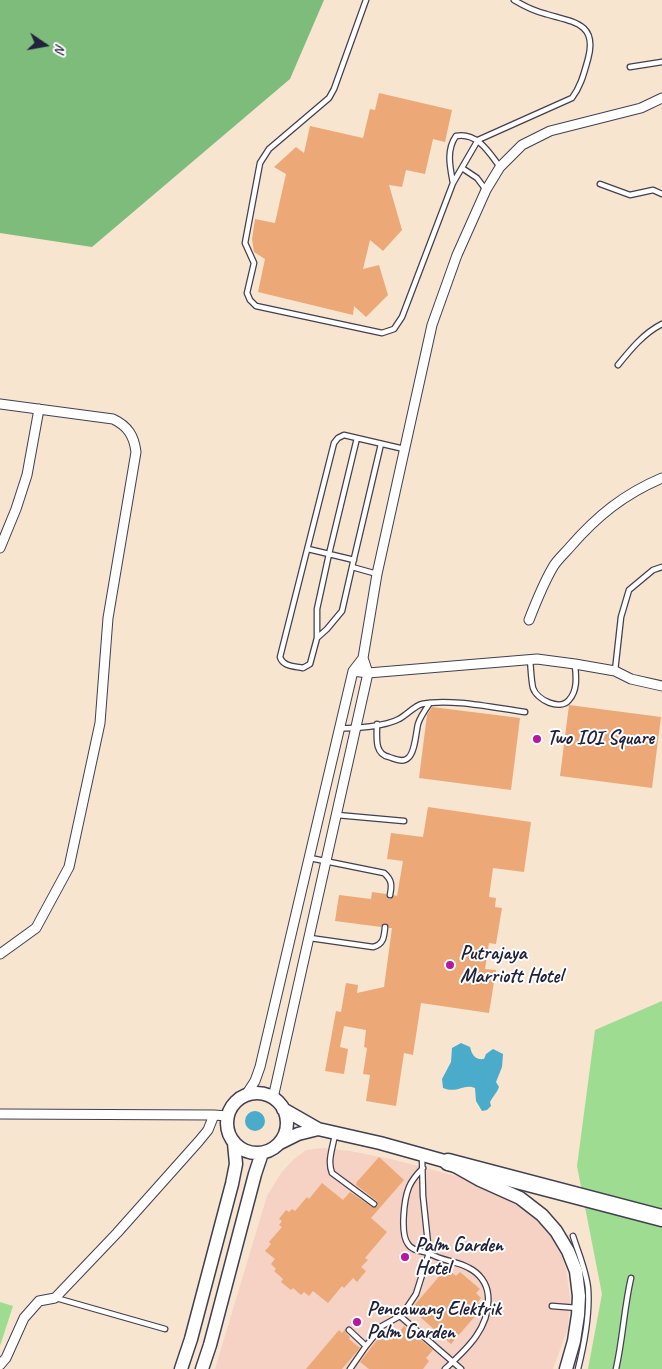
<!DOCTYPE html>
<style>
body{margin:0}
#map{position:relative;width:662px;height:1369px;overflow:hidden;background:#f7e5d0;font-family:Caveat,sans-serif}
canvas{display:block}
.north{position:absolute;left:20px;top:20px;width:50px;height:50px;-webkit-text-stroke:4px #fff;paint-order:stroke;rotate:102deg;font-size:14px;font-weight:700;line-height:20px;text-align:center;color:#22223b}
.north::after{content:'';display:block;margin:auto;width:18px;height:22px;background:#22223b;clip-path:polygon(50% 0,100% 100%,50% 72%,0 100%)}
</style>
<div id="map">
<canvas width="662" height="1369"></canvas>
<div class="north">N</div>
</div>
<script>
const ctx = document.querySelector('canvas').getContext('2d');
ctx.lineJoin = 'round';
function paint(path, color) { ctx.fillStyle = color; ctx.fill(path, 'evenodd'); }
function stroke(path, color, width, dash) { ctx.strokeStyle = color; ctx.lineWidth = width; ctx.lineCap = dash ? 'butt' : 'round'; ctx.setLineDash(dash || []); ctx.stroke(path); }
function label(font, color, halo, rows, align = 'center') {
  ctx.font = font + ' Caveat,sans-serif'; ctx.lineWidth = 4; ctx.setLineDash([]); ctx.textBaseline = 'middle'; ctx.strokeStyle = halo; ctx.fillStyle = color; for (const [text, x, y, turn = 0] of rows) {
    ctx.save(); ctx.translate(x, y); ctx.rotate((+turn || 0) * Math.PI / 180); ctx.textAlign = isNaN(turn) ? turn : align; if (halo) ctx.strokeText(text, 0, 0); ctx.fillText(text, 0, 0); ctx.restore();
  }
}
paint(new Path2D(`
 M 323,1148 L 350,1151 L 395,1160 L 464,1178 L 491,1190 L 526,1211 L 543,1225 L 557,1244 L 566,1269 L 570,1297 L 568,1328 L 553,1369 L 215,1369 L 267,1196 L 281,1173 L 293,1160 L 306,1150 Z`), '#f6d2c4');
paint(new Path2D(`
 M 662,1001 L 662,1369 L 588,1369 L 602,1294 L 577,1166 L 595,1030 Z
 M 0,1302 L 13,1306 L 0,1346 Z`), '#9edc91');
paint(new Path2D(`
 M 0,0 L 324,0 L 290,79 L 92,247 L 0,233 Z`), '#7ebc7b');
paint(new Path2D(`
 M 461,1043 L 470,1047 C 472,1055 475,1060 484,1059 L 486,1054 L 493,1049 L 503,1054 L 502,1067 L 496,1082 L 499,1087 C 497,1093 493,1096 490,1102 L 491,1106 L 487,1110 L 482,1111 L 476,1101 L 475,1088 C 464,1083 457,1094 443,1088 L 442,1079 L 451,1062 L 452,1048 Z
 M245 1121a10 10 0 1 1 20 0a10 10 0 1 1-20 0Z`), '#4babca');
paint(new Path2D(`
 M 379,93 L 452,110 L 445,142 L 433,139 L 425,174 L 406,170 L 402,187 L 389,185 L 402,230 L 383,251 L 370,240 L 363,269 L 379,265 L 388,295 L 366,317 L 354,306 L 353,315 L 258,292 L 265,259 L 254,252 L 252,239 L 255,219 L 275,223 L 286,174 L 274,167 L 296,147 L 304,153 L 310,126 L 363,138 L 370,109 L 375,110 Z
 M 569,705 L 661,717 L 652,788 L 560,776 Z
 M 432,707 L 520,718 L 511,790 L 419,778 L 427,715 Z
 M 428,807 L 531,822 L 524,872 L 493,868 L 489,897 L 496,898 L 495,907 L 502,908 L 496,944 L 489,943 L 485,969 L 496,970 L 489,1013 L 421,1003 L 413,1055 L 404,1053 L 396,1106 L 366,1101 L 370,1075 L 363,1074 L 367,1048 L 364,1047 L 366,1030 L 344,1026 L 340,1047 L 348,1049 L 344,1074 L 325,1071 L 336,1011 L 341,1012 L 346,983 L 358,985 L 357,993 L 384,987 L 392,928 L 389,928 L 386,923 L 383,924 L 381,927 L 335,921 L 339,895 L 371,899 L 372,892 L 386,894 L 387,898 L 390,899 L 394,895 L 397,896 L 403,861 L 387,859 L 391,833 L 423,837 Z
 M 379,1157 L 404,1180 L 371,1218 L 387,1232 L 365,1258 L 368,1260 L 361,1267 L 366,1271 L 357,1282 L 353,1278 L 344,1288 L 342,1286 L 328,1303 L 313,1291 L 309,1296 L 304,1292 L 301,1295 L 293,1288 L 291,1290 L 281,1282 L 283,1279 L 274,1271 L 276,1269 L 271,1264 L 275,1259 L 265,1251 L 271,1244 L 269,1242 L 282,1227 L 279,1225 L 282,1221 L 279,1219 L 286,1210 L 289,1212 L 292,1209 L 295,1211 L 307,1197 L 309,1199 L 322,1183 L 343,1200 L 350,1192 L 372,1207 L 376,1207 L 378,1205 L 377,1201 L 356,1185 L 357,1184 L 356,1183 Z
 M 450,1271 L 456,1276 L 460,1272 L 480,1289 L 476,1293 L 481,1298 L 478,1302 L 483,1307 L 451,1344 L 411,1309 L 443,1272 L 447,1275 Z
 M 404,1326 L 433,1350 L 426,1358 L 429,1361 L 423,1369 L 369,1369 L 360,1362 L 380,1336 L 386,1341 L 394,1332 L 397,1335 Z
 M 345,1329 L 346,1333 L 350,1337 L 349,1339 L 360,1348 L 342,1369 L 306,1369 L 339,1330 L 342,1333 Z`), '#eca877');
const lane = new Path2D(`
 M 366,0 L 334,89 L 329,98 L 269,149 L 260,163 L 245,243 L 254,263 L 247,293 L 250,300 L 256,306 L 382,333 L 394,329 L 402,317 L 453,183 L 478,140 L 572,98 C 581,86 584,73 588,59 C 598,23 573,22 546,14 C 534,11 524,6 514,0
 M 630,67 L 662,62
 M 462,168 L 477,178 L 486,190
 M 453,183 C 450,167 446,150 456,136 C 477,132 489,152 500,167
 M 600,184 L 630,195 L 653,190 L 662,194
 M 618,365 C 631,349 644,333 662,324
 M 308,549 L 329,554 L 357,438
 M 354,560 L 329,554 L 317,609 L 317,638 L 310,664 L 303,668 C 295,666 283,667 280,657 L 334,443 L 338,438 L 344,435 L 404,449
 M 377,574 L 352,567 L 381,444
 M 317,638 L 327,629 L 342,611 L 352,567
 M 530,660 C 531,669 531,679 533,688 C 537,700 560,711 569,700 C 578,690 576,676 575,665
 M 615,671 L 621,617 L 629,590 L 653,570 L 662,567
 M 377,724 C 377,737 374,754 389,757 C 395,759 403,763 408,758 C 415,753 416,732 418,724 C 420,717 425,710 430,703
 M 340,728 C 355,729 386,726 399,719 C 407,715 414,706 422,704 C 450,698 495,708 525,712
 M 337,815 L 404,821
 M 310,858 L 384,873 C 392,880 392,885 390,895
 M 310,938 L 373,947 C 384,944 384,937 385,927
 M 335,1134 C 333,1147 327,1161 332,1173 L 374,1204
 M 422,1157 L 423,1196 L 429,1253 C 441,1261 457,1261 469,1268 C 479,1273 487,1283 488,1295 C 491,1327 467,1349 445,1369
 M 573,1236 C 578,1252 586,1270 588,1288 C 590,1313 584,1345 578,1369
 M 56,1298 L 165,1329
 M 552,1306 L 578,1308
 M 400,1316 L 461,1369
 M 349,1330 L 366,1346
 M 350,1369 L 366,1346 L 382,1326 L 400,1316 L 408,1306 L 416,1294 L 429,1253 C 422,1251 412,1251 408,1244 C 400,1234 404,1199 409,1187 C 412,1180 417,1174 423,1168
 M 616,1369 C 623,1338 624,1308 631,1278`);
const street = new Path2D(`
 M 0,404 L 113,419 C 128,426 134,436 136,452 L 108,618 L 100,723 L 69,867 L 36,928 L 0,954
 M 0,548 L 16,509 L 27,475 L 39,409
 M 529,620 C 536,602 543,584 553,567 C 557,560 565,553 570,547 C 597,516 624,494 662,478
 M 353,671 L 368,673 L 537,659 L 575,664 L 615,671 L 631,679 L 662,686
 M 246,1095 L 255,1081 L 260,1067 L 353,671 L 363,658
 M 273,1098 L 368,673 L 363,658 L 377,574 L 432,325 L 457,255 L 486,190 L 500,167 L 522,145 L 550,131 L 641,108 L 662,98
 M 0,1114 L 214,1115 L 228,1116
 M 0,1365 L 6,1358 L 24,1318 L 39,1301 L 55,1298 L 117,1233 L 199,1141 L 208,1130 L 214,1115`);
const secondary = new Path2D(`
 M227 1123a30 30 0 1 1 60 0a30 30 0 1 1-60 0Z
 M 283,1109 L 318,1129 L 380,1143 L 448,1162 L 480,1180 L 520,1198 L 542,1215 L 556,1231 L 568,1251 L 576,1271 L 579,1296 L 578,1315 L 574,1341 L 566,1369
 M 280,1143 L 298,1134 L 318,1129
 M 181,1369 L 191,1339 L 232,1184 L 236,1164 L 234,1143
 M 202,1369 L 210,1345 L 255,1174 L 262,1153`);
const highway = new Path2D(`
 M 448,1162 L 662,1218`);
stroke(lane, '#423f51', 7);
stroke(street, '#423f51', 11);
stroke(secondary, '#423f51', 15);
stroke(highway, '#423f51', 19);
stroke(lane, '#fff', 4.5);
stroke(street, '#fff', 9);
stroke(secondary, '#fff', 12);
stroke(highway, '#fff', 16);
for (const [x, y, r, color] of [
 [537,739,5,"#b5179e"],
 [450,965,5,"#b5179e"],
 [405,1257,5,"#b5179e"],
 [357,1322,5,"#b5179e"]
]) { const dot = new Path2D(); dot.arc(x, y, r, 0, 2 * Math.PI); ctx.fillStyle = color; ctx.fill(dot); stroke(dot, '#fff', 2); }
label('bold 20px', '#22223b', '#fff', [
 ["Two IOI Square",547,739],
 ["Putrajaya",460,954],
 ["Marriott Hotel",460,977],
 ["Palm Garden",415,1246],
 ["Hotel",415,1269],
 ["Pencawang Elektrik",367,1310],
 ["Palm Garden",367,1333]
], 'left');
</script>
